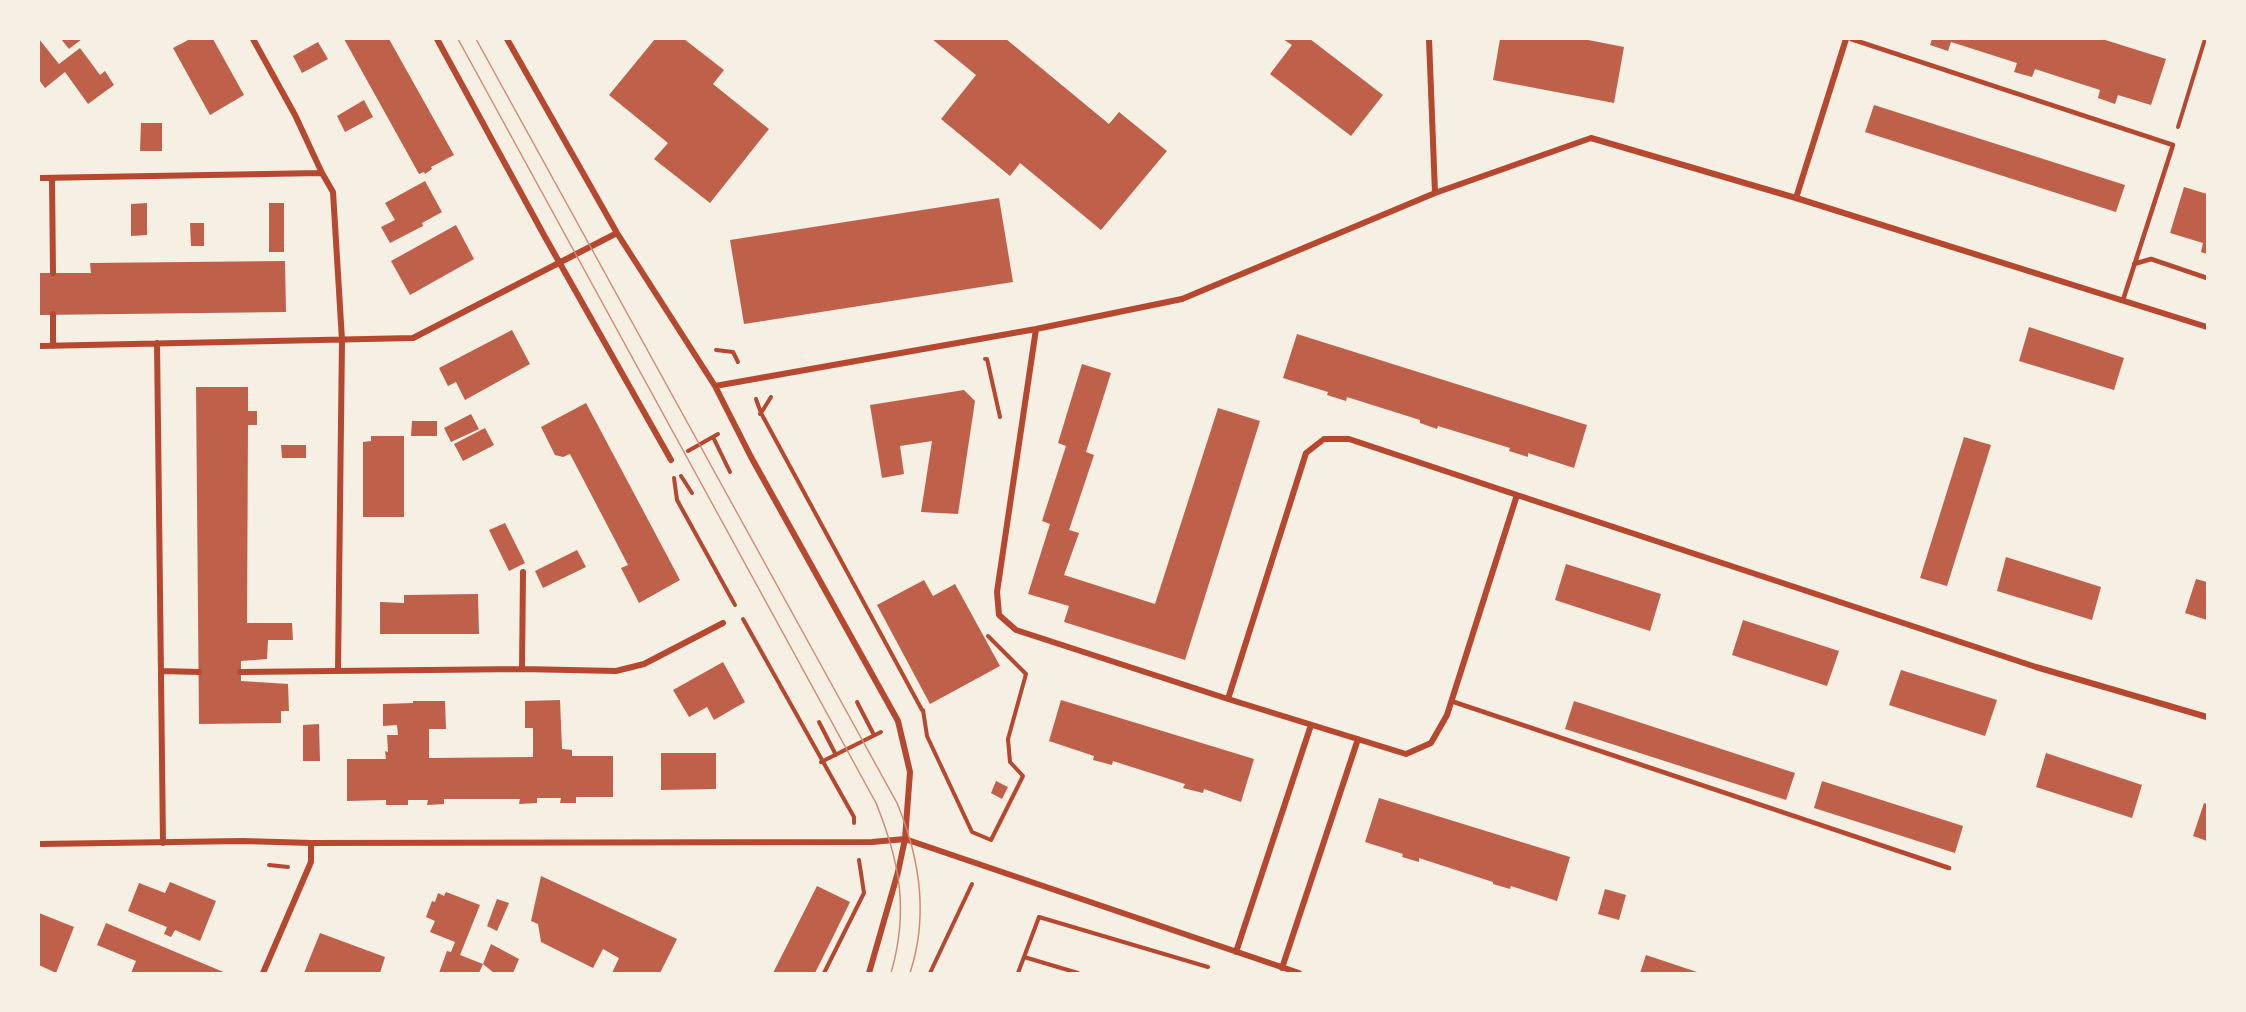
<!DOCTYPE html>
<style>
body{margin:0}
#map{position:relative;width:2246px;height:1012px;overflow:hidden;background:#f6efe4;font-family:Signika,sans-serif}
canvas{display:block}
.frame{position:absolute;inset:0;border:40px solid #f6efe4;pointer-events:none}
</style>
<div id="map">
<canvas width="2246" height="1012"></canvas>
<div class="frame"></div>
</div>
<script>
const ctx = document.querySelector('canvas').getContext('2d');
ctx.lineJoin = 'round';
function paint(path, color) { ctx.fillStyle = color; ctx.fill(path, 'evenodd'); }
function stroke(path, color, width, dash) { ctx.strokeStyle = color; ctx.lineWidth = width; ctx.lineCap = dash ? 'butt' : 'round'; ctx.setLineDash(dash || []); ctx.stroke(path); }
paint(new Path2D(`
 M 39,39 L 59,64 L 80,48 L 100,75 L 105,71 L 114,85 L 88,104 L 65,72 L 45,88 L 39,80 Z
 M 61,39 L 82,39 L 69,49 Z
 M 190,39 L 213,39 L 244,95 L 210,115 L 173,48 Z
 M 344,39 L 389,39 L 454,155 L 431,167 L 432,169 L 425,174 L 424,172 L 419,174 Z
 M 655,39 L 684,39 L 724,70 L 713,84 L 769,129 L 710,203 L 654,159 L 668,143 L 609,95 Z
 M 932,39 L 1006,39 L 1109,124 L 1119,112 L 1167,151 L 1101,230 L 1020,163 L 1010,176 L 941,119 L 976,75 Z
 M 1283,39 L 1310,39 L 1383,95 L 1351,136 L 1270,74 L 1292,45 Z
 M 1500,39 L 1583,39 L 1624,47 L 1614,103 L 1493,80 Z
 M 1932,39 L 2102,39 L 2166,59 L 2151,105 L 2118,95 L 2115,104 L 2098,98 L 2100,90 L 2035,69 L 2032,77 L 2014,72 L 2017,63 L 1951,42 L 1948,51 L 1930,45 Z
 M 318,42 L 328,59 L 302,73 L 293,56 Z
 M 364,100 L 373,117 L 345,132 L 337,116 Z
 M 1874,105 L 2125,185 L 2116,212 L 1865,132 Z
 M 141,123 L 162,123 L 162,151 L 140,151 Z
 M 425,181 L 442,212 L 422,223 L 423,226 L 390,243 L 381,227 L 395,220 L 385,203 Z
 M 2184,187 L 2207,194 L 2207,254 L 2201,252 L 2203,243 L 2170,233 Z
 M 999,198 L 1013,282 L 744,324 L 730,240 Z
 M 147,203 L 147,235 L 131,236 L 131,204 Z
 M 269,203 L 284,203 L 284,252 L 269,252 Z
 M 190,223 L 204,223 L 204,246 L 191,246 Z
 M 456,225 L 474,259 L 410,295 L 391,261 Z
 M 285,261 L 286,312 L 39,315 L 39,273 L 91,273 L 90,263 Z
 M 2029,327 L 2124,358 L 2114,390 L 2019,361 Z
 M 512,330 L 530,364 L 465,400 L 456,382 L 448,386 L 439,368 Z
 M 1297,334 L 1587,425 L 1574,468 L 1528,453 L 1528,457 L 1509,451 L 1510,448 L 1438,426 L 1437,429 L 1420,423 L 1420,420 L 1347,397 L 1346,401 L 1327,395 L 1328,392 L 1283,378 Z
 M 1082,364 L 1111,373 L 1086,452 L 1094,455 L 1069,530 L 1079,533 L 1064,575 L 1155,604 L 1218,408 L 1260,421 L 1185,660 L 1064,622 L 1069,606 L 1028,594 L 1050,524 L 1042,521 L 1066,446 L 1058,443 Z
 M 196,387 L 248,387 L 248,411 L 257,411 L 257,425 L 248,425 L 247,623 L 292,623 L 293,640 L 268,640 L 267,659 L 241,661 L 241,681 L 288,684 L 289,711 L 281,711 L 281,723 L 199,724 Z
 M 964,390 L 975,401 L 958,514 L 921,512 L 932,441 L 900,446 L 904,474 L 882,478 L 870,405 Z
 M 586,403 L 680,580 L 639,603 L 621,568 L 628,565 L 570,454 L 563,457 L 555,455 L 541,427 Z
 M 471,414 L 479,429 L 451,442 L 444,428 Z
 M 412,421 L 437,421 L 437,436 L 411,436 Z
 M 485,428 L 494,445 L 463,461 L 454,444 Z
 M 371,436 L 404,436 L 404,517 L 363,517 L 363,442 L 371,441 Z
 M 1964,437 L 1991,445 L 1947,586 L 1920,578 Z
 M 281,445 L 306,445 L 306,458 L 282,458 Z
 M 505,523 L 525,563 L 509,571 L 489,530 Z
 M 577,550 L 586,567 L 543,588 L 535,571 Z
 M 2006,557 L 2101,587 L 2092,620 L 1997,591 Z
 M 1566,564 L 1661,594 L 1650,631 L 1555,600 Z
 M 2196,579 L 2207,582 L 2207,620 L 2185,613 Z
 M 924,580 L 933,596 L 955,584 L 1000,666 L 930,704 L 877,605 Z
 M 478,594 L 479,634 L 380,634 L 380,602 L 404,603 L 404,595 Z
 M 1743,620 L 1839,651 L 1827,686 L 1732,655 Z
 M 723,662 L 745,702 L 714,720 L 707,707 L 689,717 L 673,690 Z
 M 1901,670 L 1997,700 L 1985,736 L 1889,705 Z
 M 560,700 L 562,749 L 572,750 L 572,756 L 613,756 L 613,797 L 576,797 L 576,803 L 560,803 L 561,798 L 537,798 L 537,803 L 519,804 L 520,799 L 444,799 L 444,804 L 427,805 L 428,800 L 408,800 L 408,805 L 386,805 L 386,800 L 347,801 L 347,759 L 386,759 L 385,751 L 388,752 L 387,735 L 398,735 L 397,725 L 383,726 L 383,704 L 413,703 L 413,701 L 445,701 L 446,729 L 429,729 L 429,758 L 533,757 L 533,728 L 525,728 L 525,701 Z
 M 1061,700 L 1254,759 L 1241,802 L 1204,789 L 1203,793 L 1183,788 L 1185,784 L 1113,761 L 1112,765 L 1093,760 L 1094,756 L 1049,741 Z
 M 1574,701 L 1795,773 L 1786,800 L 1565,729 Z
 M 319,724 L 320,761 L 303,761 L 303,725 Z
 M 661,753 L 716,753 L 716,789 L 661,790 Z
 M 2046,753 L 2142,785 L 2132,818 L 2036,787 Z
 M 996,781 L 1008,787 L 1002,799 L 991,793 Z
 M 1822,781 L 1963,826 L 1955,853 L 1814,808 Z
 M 1379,798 L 1570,857 L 1557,901 L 1511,886 L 1510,889 L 1493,884 L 1493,882 L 1419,858 L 1419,862 L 1402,857 L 1403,854 L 1365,842 Z
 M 2204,803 L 2207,804 L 2207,841 L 2193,836 Z
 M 541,876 L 677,939 L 660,973 L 612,973 L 619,958 L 603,949 L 593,968 L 541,942 L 538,924 L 531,921 Z
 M 170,882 L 216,901 L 200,941 L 175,930 L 171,937 L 164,934 L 167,927 L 128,911 L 139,883 L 165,893 Z
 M 817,886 L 850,902 L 831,941 L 815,973 L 773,973 Z
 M 1605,889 L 1626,895 L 1619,920 L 1598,914 Z
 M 446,892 L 480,905 L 460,955 L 483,964 L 479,973 L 439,973 L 447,951 L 451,952 L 455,942 L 430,932 L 435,921 L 426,917 L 432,901 L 435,902 L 438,893 L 444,896 Z
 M 497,899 L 509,903 L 497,931 L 487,926 Z
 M 39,913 L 74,927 L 56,973 L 39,965 Z
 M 106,923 L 226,973 L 131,973 L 136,961 L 97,945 Z
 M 320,933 L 385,957 L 380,973 L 304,973 Z
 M 491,944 L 519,959 L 513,973 L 494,973 L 483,964 Z
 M 1646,955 L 1700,973 L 1640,973 Z`), '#bf614a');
stroke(new Path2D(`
 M 2178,127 L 2205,39
 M 716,350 L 733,352 L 738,362
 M 985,359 L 987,359 L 1000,417
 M 756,399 L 761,413 L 771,397
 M 760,414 L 761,413 L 922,710
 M 713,437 L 730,472
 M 688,451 L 718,434
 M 681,476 L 692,493
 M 674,478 L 677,500 L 735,605
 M 743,619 L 854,817 L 854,823
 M 857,702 L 874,735
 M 923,710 L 927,736 L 972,832 L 991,840 L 1023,776 L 1010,762 L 1008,739 L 1026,674 L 988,636
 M 819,722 L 836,755
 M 821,762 L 881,732
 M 269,865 L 288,867
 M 1024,957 L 1078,973
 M 824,973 L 864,893 L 859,860
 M 930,973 L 972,884
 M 1018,973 L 1039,917 L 1208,967`), '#b5482f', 4);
stroke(new Path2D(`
 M 1851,39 L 2173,145 L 2123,300
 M 2134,264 L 2151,259 L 2207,278
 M 1451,701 L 1949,868`), '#b5482f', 4.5);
stroke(new Path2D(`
 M 437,39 L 545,237 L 671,460
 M 507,39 L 617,233 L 715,386 L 751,457 L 898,721 L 910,772 L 905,839 L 898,872 L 869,973
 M 1429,39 L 1435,193
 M 322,173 L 333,192 L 342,340 L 338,670
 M 39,178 L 322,173 L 295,115 L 253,39
 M 52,179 L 53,273
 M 1796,198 L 1846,39
 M 53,314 L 53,346
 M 1036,329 L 997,592 L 999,615 L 1016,630 L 1228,699 L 1406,754 L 1431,743 L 1447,715 L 1517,495 L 1349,439 L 1324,439 L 1306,453 L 1228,699
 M 157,343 L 163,843
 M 39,346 L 413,338 L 617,233
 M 715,386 L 1036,329 L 1182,299 L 1435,193 L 1591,138 L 1796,198 L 2207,327
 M 1517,495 L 2036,667 L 2207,717
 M 522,669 L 523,572
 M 161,671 L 199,672
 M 240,672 L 522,669 L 616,671 L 644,664 L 723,623
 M 39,844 L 243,841 L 311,843 L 872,842 L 905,839 L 1299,973
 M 1236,952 L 1311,725
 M 1282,968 L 1358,739
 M 263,973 L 311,862 L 311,843`), '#b5482f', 6);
stroke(new Path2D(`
 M 458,39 L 876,803 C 900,862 909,911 891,973
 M 476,39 L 897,803 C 920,858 929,915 910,973`), '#cf8b77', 1.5);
</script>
